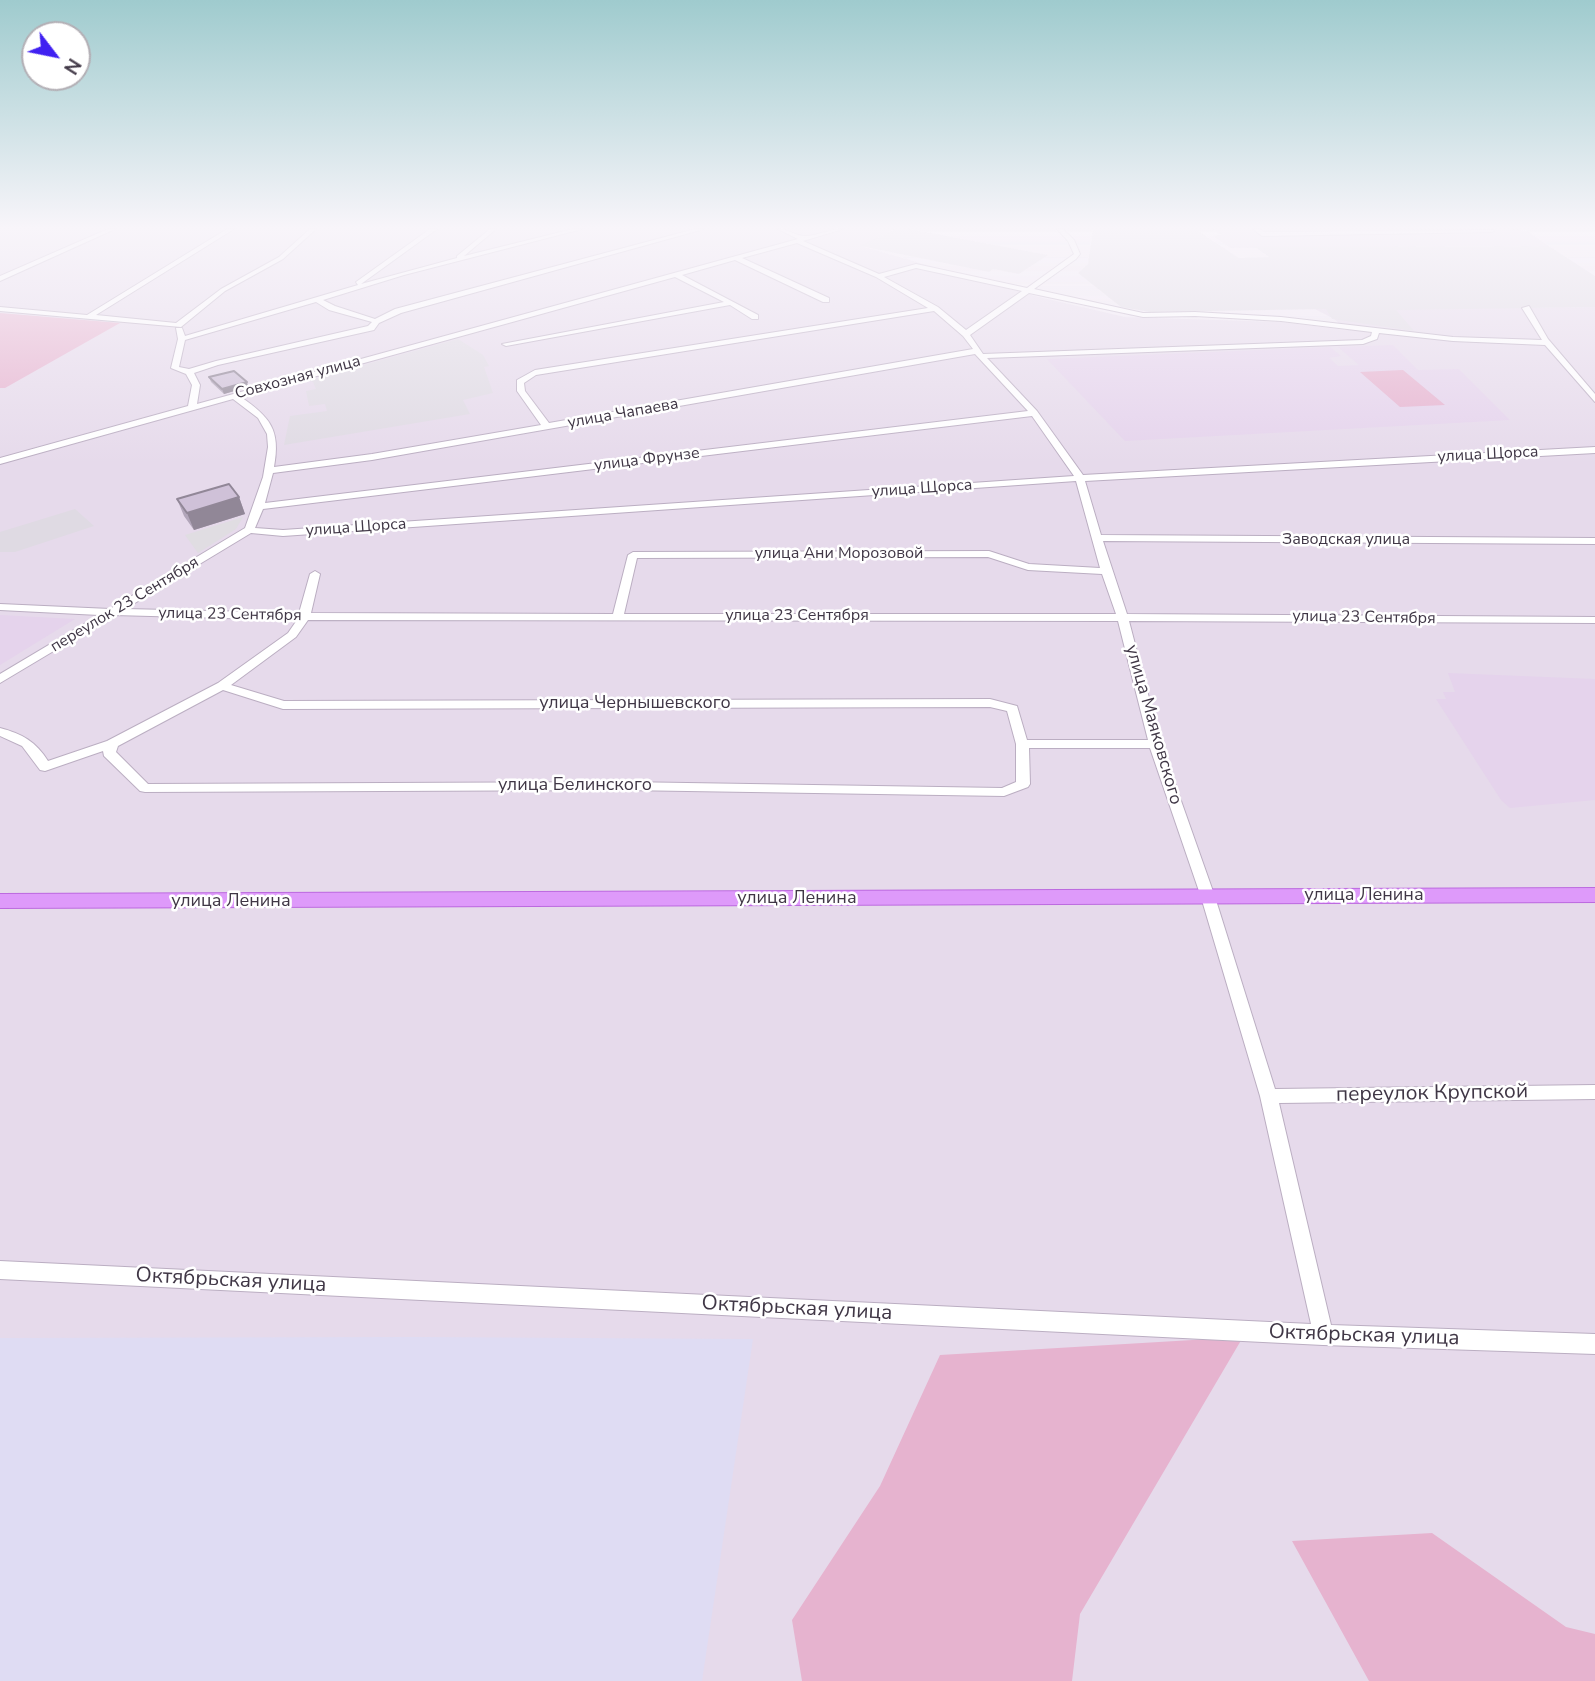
<!DOCTYPE html>
<meta charset="utf-8">
<style>
body{margin:0}
#map{position:relative;width:1595px;height:1681px;overflow:hidden;background:#f0e8f3;font-family:"Nunito Sans",sans-serif}
canvas{display:block}
.north{position:absolute;left:21px;top:21px;width:70px;height:70px;box-sizing:border-box;background:#fff;border:2px solid #b3afb5;border-radius:50%;rotate:122deg;font-size:19px;font-weight:700;line-height:28px;text-align:center;color:#403746}
.north::after{content:'';display:block;margin:auto;width:24px;height:32px;background:#4021f1;clip-path:polygon(50% 0,100% 100%,50% 72%,0 100%)}
</style>
<div id="map">
<canvas width="1595" height="1681"></canvas>
<div class="north">N</div>
</div>
<script>
const ctx = document.querySelector('canvas').getContext('2d');
ctx.lineJoin = 'round';
function paint(path, color) { ctx.fillStyle = color; ctx.fill(path, 'evenodd'); }
function stroke(path, color, width, dash) { ctx.strokeStyle = color; ctx.lineWidth = width; ctx.lineCap = dash ? 'butt' : 'round'; ctx.setLineDash(dash || []); ctx.stroke(path); }
function label(font, color, halo, rows, align = 'center') {
  ctx.font = font + ' "Nunito Sans",sans-serif'; ctx.lineWidth = 5; ctx.setLineDash([]); ctx.textBaseline = 'middle'; ctx.strokeStyle = halo; ctx.fillStyle = color; for (const [text, x, y, turn = 0] of rows) {
    ctx.save(); ctx.translate(x, y); ctx.rotate((+turn || 0) * Math.PI / 180); ctx.textAlign = isNaN(turn) ? turn : align; if (halo) ctx.strokeText(text, 0, 0); ctx.fillText(text, 0, 0); ctx.restore();
  }
}
paint(new Path2D(`
 M 0,229 L 895,229 L 861,246 L 1035,296 L 1125,317 L 1282,322 L 1346,330 L 1334,319 L 1315,309 L 1595,307 L 1595,1681 L 0,1681 Z
 M 1212,229 L 1513,229 L 1527,231 L 1549,246 L 1230,248 L 1213,236 L 1222,235 Z`), '#e6daeb');
paint(new Path2D(`
 M 895,229 L 909,229 L 1048,255 L 1019,274 L 993,269 L 989,272 L 860,246 Z
 M 1093,229 L 1195,229 L 1239,258 L 1269,257 L 1255,247 L 1549,246 L 1595,276 L 1595,307 L 1396,310 L 1414,331 L 1332,319 L 1326,309 L 1150,312 L 1121,307 L 1078,273 L 1088,264 Z
 M 458,339 L 483,355 L 489,366 L 484,367 L 493,393 L 463,400 L 470,414 L 284,445 L 290,416 L 327,411 L 325,404 L 309,406 L 306,391 L 316,389 L 313,382 L 309,380 Z
 M 75,509 L 94,526 L 15,552 L 0,552 L 0,532 Z`), '#dfdae3');
paint(new Path2D(`
 M 1393,345 L 1418,370 L 1459,369 L 1510,420 L 1125,441 L 1047,359 L 1330,347 L 1341,356 L 1329,358 L 1338,366 L 1359,365 L 1338,347 Z
 M 0,615 L 75,619 L 0,665 Z
 M 1448,673 L 1595,679 L 1595,800 L 1510,808 L 1501,800 L 1436,699 L 1446,699 L 1443,692 L 1455,692 Z`), '#e5d3ec');
paint(new Path2D(`
 M 414,1337 L 753,1339 L 702,1681 L 0,1681 L 0,1338 Z`), '#dfdcf3');
paint(new Path2D(`
 M 0,313 L 120,323 L 5,388 L 0,388 Z
 M 1403,370 L 1445,405 L 1400,407 L 1360,372 Z
 M 1243,1337 L 1080,1614 L 1072,1681 L 802,1681 L 792,1620 L 880,1486 L 940,1355 Z
 M 1432,1533 L 1566,1627 L 1595,1634 L 1595,1681 L 1369,1681 L 1292,1541 Z`), '#e6b3cf');
paint(new Path2D(`
 M 243,517 L 236,529 L 198,553 L 185,535 Z`), '#e0dde2');
const minor = new Path2D(`
 M 108,229 L 115,229 L 0,281 L 0,276 Z
 M 227,229 L 234,229 L 96,315 L 176,323 L 221,289 L 279,257 L 310,229 L 316,229 L 283,259 L 225,291 L 181,327 L 0,311 L 0,307 L 87,315 Z
 M 430,229 L 437,229 L 361,284 L 457,258 L 457,256 L 490,229 L 496,229 L 464,256 L 573,229 L 582,229 L 404,275 L 323,300 L 335,306 L 375,319 L 395,309 L 695,229 L 704,229 L 401,313 L 379,323 L 374,330 L 218,365 L 194,373 L 200,385 L 197,404 L 798,239 L 778,229 C 788,229 797,237 807,236 C 819,235 830,229 843,229 L 803,241 L 879,274 L 916,264 L 1027,288 L 1074,254 L 1068,241 L 1057,229 L 1063,229 L 1074,240 L 1080,254 L 1076,259 L 1034,289 L 1143,313 L 1195,312 L 1281,317 L 1453,337 L 1542,340 L 1522,308 L 1529,306 L 1548,339 L 1595,394 L 1595,402 L 1545,345 L 1453,341 L 1379,333 L 1377,339 L 1363,344 L 987,358 L 1037,411 L 1083,475 L 1595,447 L 1595,453 L 1085,481 L 1101,535 L 1595,538 L 1595,544 L 1103,541 L 1127,614 L 1595,617 L 1595,623 L 1129,621 L 1161,744 L 1215,897 L 1275,1089 L 1595,1085 L 1595,1099 L 1279,1103 L 1331,1325 L 1595,1334 L 1595,1354 L 1323,1345 L 0,1279 L 0,1261 L 1311,1324 L 1260,1096 L 1201,897 L 1150,748 L 1029,748 L 1030,784 L 1028,787 L 1004,796 L 624,790 L 145,792 L 140,791 L 104,756 L 103,751 L 45,771 L 40,770 L 22,746 L 0,736 L 0,728 C 23,734 36,742 48,761 L 107,741 L 218,683 L 288,633 L 297,620 L 114,615 L 0,683 L 0,674 L 99,615 L 0,610 L 0,604 L 110,609 L 245,528 L 263,477 L 268,447 L 267,434 L 258,418 L 233,399 L 0,464 L 0,458 L 188,406 L 192,385 L 186,374 L 171,368 L 178,339 L 176,328 L 182,328 L 185,336 L 358,285 L 356,282 ZM 797,243 L 876,277 L 928,308 L 535,370 L 517,380 L 517,391 L 541,425 L 372,454 L 274,467 C 281,430 270,417 241,397 L 675,277 L 724,302 L 502,344 L 506,346 L 730,305 L 752,319 L 758,319 L 758,315 L 682,275 L 735,260 L 823,302 L 829,302 L 829,298 L 742,258 ZM 916,268 L 1022,291 L 966,330 L 938,307 L 884,277 ZM 1029,293 L 1143,317 L 1195,316 L 1281,321 L 1372,332 L 1371,336 L 1362,340 L 983,354 L 970,335 ZM 316,302 L 329,310 L 372,322 L 368,326 L 216,361 L 189,369 L 179,367 L 185,340 ZM 934,311 L 963,336 L 973,349 L 549,423 L 525,391 L 524,383 L 536,375 ZM 975,354 L 1028,411 L 265,503 L 273,473 L 372,460 ZM 1032,416 L 1074,476 L 283,530 L 255,528 L 263,509 ZM 1076,481 L 1100,568 L 1029,564 L 989,551 L 633,552 L 628,555 L 613,614 L 311,613 L 320,574 L 315,571 L 310,574 L 299,613 L 125,609 L 251,533 L 283,536 ZM 988,557 L 1028,570 L 1102,574 L 1116,614 L 624,614 L 637,558 ZM 308,620 L 1118,621 L 1148,740 L 1027,740 L 1017,706 L 990,699 L 284,701 L 231,685 L 296,637 ZM 223,690 L 283,709 L 990,707 L 1007,711 L 1016,744 L 1016,782 L 1002,788 L 624,782 L 148,784 L 116,752 L 118,746 Z
 M 1253,229 L 1259,229 L 1264,232 L 1495,230 L 1492,232 L 1262,236 Z`);
const major = new Path2D(`
 M 1595,888 L 1595,902 L 0,908 L 0,894 Z`);
stroke(minor, '#bbaec2', 2);
stroke(major, '#bc6adf', 2);
paint(minor, '#fff');
paint(major, '#de9afa');
paint(new Path2D(`
 M 209,377 L 247,382 L 248,387 L 224,394 L 211,382 Z
 M 239,497 L 245,514 L 194,530 L 184,516 L 177,499 Z`), '#b2a6ba');
paint(new Path2D(`
 M 247,382 L 248,387 L 224,394 L 222,389 Z
 M 239,497 L 245,514 L 194,530 L 187,513 Z`), '#918797');
const building = new Path2D(`
 M 234,371 L 247,382 L 222,389 L 209,377 Z
 M 229,484 L 239,497 L 187,513 L 177,499 Z`);
paint(building, '#cfc1d8');
stroke(building, '#918797', 2);
const sky = ctx.createLinearGradient(0, 0, 0, 464);
sky.addColorStop(0, '#9fcbce');
sky.addColorStop(0.49, '#f8f5fa');
sky.addColorStop(1, '#f8f5fa00');
ctx.fillStyle = sky;
ctx.fillRect(0, 0, 1595, 464);
label('16px', '#403746', '#fff', [
 ["Совхозная улица",298,378,-15],
 ["улица Чапаева",623,414,-10],
 ["улица Щорса",1488,455,-3],
 ["улица Фрунзе",647,460,-7],
 ["улица Щорса",922,489,-4],
 ["улица Щорса",356,528,-4],
 ["Заводская улица",1346,540],
 ["улица Ани Морозовой",839,554],
 ["переулок 23 Сентября",125,605,-31],
 ["улица 23 Сентября",230,615,1],
 ["улица 23 Сентября",797,616],
 ["улица 23 Сентября",1364,618,1]
]);
label('18px', '#403746', '#fff', [
 ["улица Чернышевского",635,704],
 ["улица Маяковского",1153,725,74],
 ["улица Белинского",575,786],
 ["улица Ленина",1364,896],
 ["улица Ленина",797,899],
 ["улица Ленина",231,902]
]);
label('21px', '#403746', '#fff', [
 ["переулок Крупской",1432,1094,-1],
 ["Октябрьская улица",231,1281,3],
 ["Октябрьская улица",797,1309,3],
 ["Октябрьская улица",1364,1336,2]
]);
</script>
